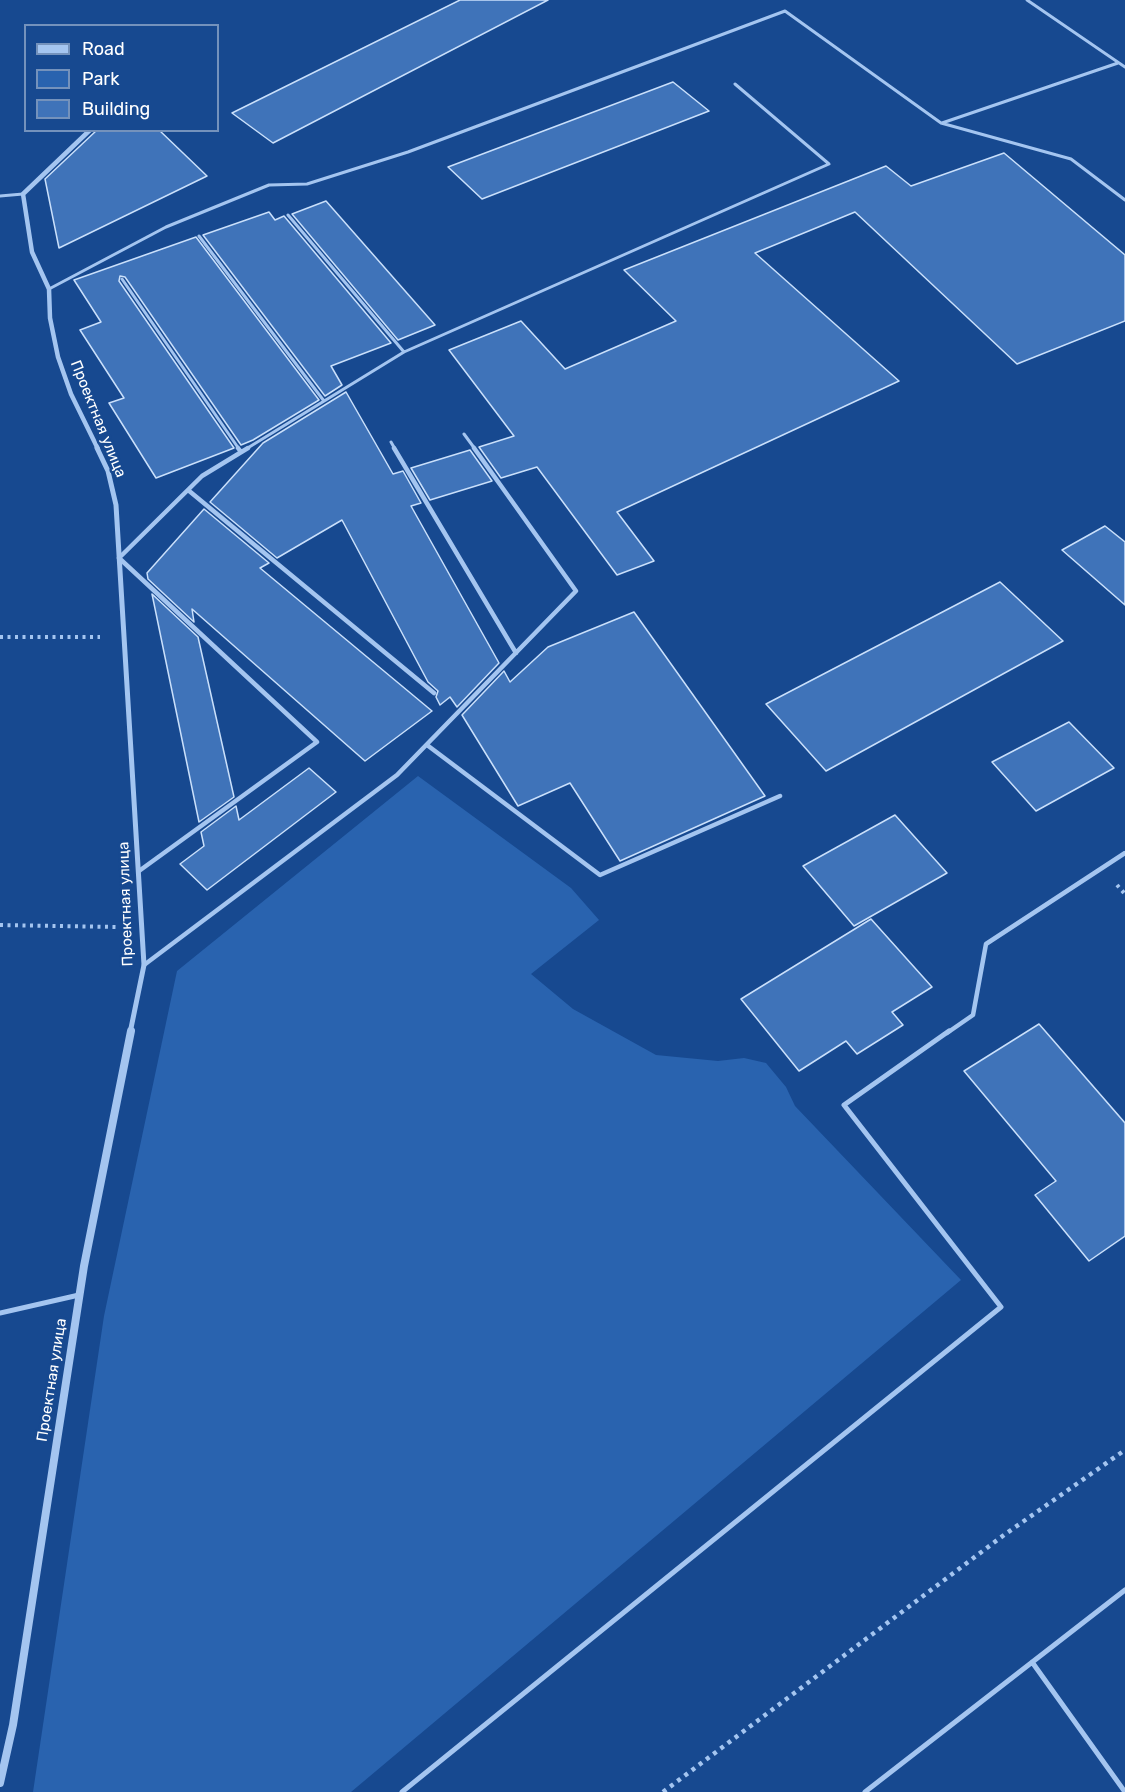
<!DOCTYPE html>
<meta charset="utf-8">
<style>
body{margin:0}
#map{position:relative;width:1125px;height:1792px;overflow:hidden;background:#174990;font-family:Rubik,sans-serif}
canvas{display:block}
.legend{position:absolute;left:24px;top:24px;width:195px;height:108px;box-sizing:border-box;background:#174990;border:2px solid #7492bc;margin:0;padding:8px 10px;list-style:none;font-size:18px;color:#fff}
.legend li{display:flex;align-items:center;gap:12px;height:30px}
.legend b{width:30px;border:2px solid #7492bc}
</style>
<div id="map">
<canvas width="1125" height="1792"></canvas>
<ul class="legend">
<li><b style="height:8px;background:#a4c5f0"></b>Road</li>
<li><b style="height:16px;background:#2963af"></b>Park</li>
<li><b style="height:16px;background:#3f73b9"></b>Building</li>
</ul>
</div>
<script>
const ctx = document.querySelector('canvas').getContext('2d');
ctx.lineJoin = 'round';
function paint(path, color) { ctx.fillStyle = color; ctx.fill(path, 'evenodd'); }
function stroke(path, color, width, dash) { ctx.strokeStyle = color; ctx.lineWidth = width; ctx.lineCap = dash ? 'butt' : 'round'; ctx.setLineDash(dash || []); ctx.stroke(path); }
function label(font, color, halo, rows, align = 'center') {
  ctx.font = font + ' Rubik,sans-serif'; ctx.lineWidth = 5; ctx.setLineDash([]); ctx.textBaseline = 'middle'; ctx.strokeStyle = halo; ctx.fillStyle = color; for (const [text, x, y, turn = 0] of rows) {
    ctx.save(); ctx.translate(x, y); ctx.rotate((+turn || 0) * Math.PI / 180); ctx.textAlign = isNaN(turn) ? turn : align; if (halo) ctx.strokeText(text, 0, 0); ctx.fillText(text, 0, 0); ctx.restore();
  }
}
paint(new Path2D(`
 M 418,776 L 571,888 L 599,920 L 531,974 L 573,1009 L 656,1055 L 718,1061 L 744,1058 L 766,1063 L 786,1087 L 795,1106 L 961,1280 L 351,1792 L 33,1792 L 104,1316 L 177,971 Z`), '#2963af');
const building = new Path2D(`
 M 460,0 L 548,0 L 273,143 L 232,113 Z
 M 673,82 L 709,111 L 482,199 L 448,167 Z
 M 97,130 L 159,130 L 207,176 L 59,248 L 45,179 Z
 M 1004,153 L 1125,255 L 1125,321 L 1017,364 L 855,212 L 755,253 L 899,381 L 617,512 L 654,561 L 617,575 L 537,467 L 501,478 L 479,447 L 514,436 L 449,350 L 521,321 L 565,369 L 676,321 L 624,270 L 886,166 L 911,186 Z
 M 326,201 L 435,325 L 398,340 L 292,214 Z
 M 269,212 L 275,220 L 284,216 L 391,343 L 331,366 L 342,385 L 325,396 L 203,235 Z
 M 196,237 L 319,400 L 253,440 L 241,445 L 125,277 L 120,276 L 119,281 L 234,448 L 156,478 L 109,403 L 124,398 L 80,330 L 101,322 L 74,280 Z
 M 346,392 L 393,474 L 403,471 L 421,503 L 411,506 L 499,663 L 457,707 L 450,697 L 440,705 L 436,697 L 438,691 L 428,682 L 342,520 L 277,558 L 210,502 L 263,443 Z
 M 470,450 L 492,481 L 430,500 L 411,468 Z
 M 204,509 L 269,563 L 260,568 L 432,711 L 365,761 L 192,609 L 194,622 L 148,579 L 147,573 Z
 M 1105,526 L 1125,542 L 1125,605 L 1062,550 Z
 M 1000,582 L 1063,641 L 826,771 L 766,704 Z
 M 152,594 L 198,637 L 234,797 L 199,822 Z
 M 634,612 L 765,796 L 620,861 L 570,783 L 518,806 L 462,715 L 504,671 L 510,682 L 548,647 Z
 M 1069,722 L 1114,768 L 1036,811 L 992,762 Z
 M 309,768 L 336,792 L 207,890 L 180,864 L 204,846 L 201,832 L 236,806 L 239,820 Z
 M 895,815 L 947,873 L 854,926 L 803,866 Z
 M 871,919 L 932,987 L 892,1012 L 903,1025 L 857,1054 L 846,1041 L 799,1071 L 741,999 Z
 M 1039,1024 L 1125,1123 L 1125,1236 L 1089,1261 L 1035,1195 L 1056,1181 L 964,1071 Z`);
paint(building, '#3f73b9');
stroke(building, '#cae0fb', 1.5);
stroke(new Path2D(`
 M 0,637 L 100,637
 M 1117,885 L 1125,894
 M 0,925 L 119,927`), '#a4c5f0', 4, [3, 4.5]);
stroke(new Path2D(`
 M 663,1792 L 1004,1535 L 1125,1450`), '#a4c5f0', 4.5, [4, 5]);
stroke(new Path2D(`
 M 1027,0 L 1125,67
 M 942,123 L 1118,63
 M 0,196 L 23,194
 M 288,215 L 404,352
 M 199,236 L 324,401
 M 122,279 L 239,449
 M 49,289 L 166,227 L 269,185 L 307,184 L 408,152 L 785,11 L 941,123 L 1071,159 L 1125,200
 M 464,434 L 475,449
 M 391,442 L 395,449
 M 246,449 L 404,352 L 829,164 L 735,84`), '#a4c5f0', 3);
stroke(new Path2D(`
 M 238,448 L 241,452
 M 394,448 L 516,653
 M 188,490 L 434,693
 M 427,745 L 600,875 L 780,796
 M 139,871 L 317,742 L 119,558 L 202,476 L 248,448
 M 144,965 L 397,775 L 576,591 L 474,448
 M 947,1033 L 973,1015 L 986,944 L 1125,853`), '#a4c5f0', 4.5);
stroke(new Path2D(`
 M 0,1313 L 79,1295
 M 1032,1662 L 1125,1792
 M 402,1792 L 1001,1307 L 844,1105 L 949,1031
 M 865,1792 L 1125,1590`), '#a4c5f0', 5);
stroke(new Path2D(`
 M 90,130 L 23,194 L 32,252 L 49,289 L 50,318 L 58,357 L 71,394 L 98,449`), '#a4c5f0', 4.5);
stroke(new Path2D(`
 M 97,448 L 108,471 L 116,505 L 144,965 L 130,1033`), '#a4c5f0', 5);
stroke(new Path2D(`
 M 0,1783 L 13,1725 L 84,1266 L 131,1031`), '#a4c5f0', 8);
label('15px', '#fff', '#174990', [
 ["Проектная улица",98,419,68],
 ["Проектная улица",126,904,-92],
 ["Проектная улица",52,1380,-81]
]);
</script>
